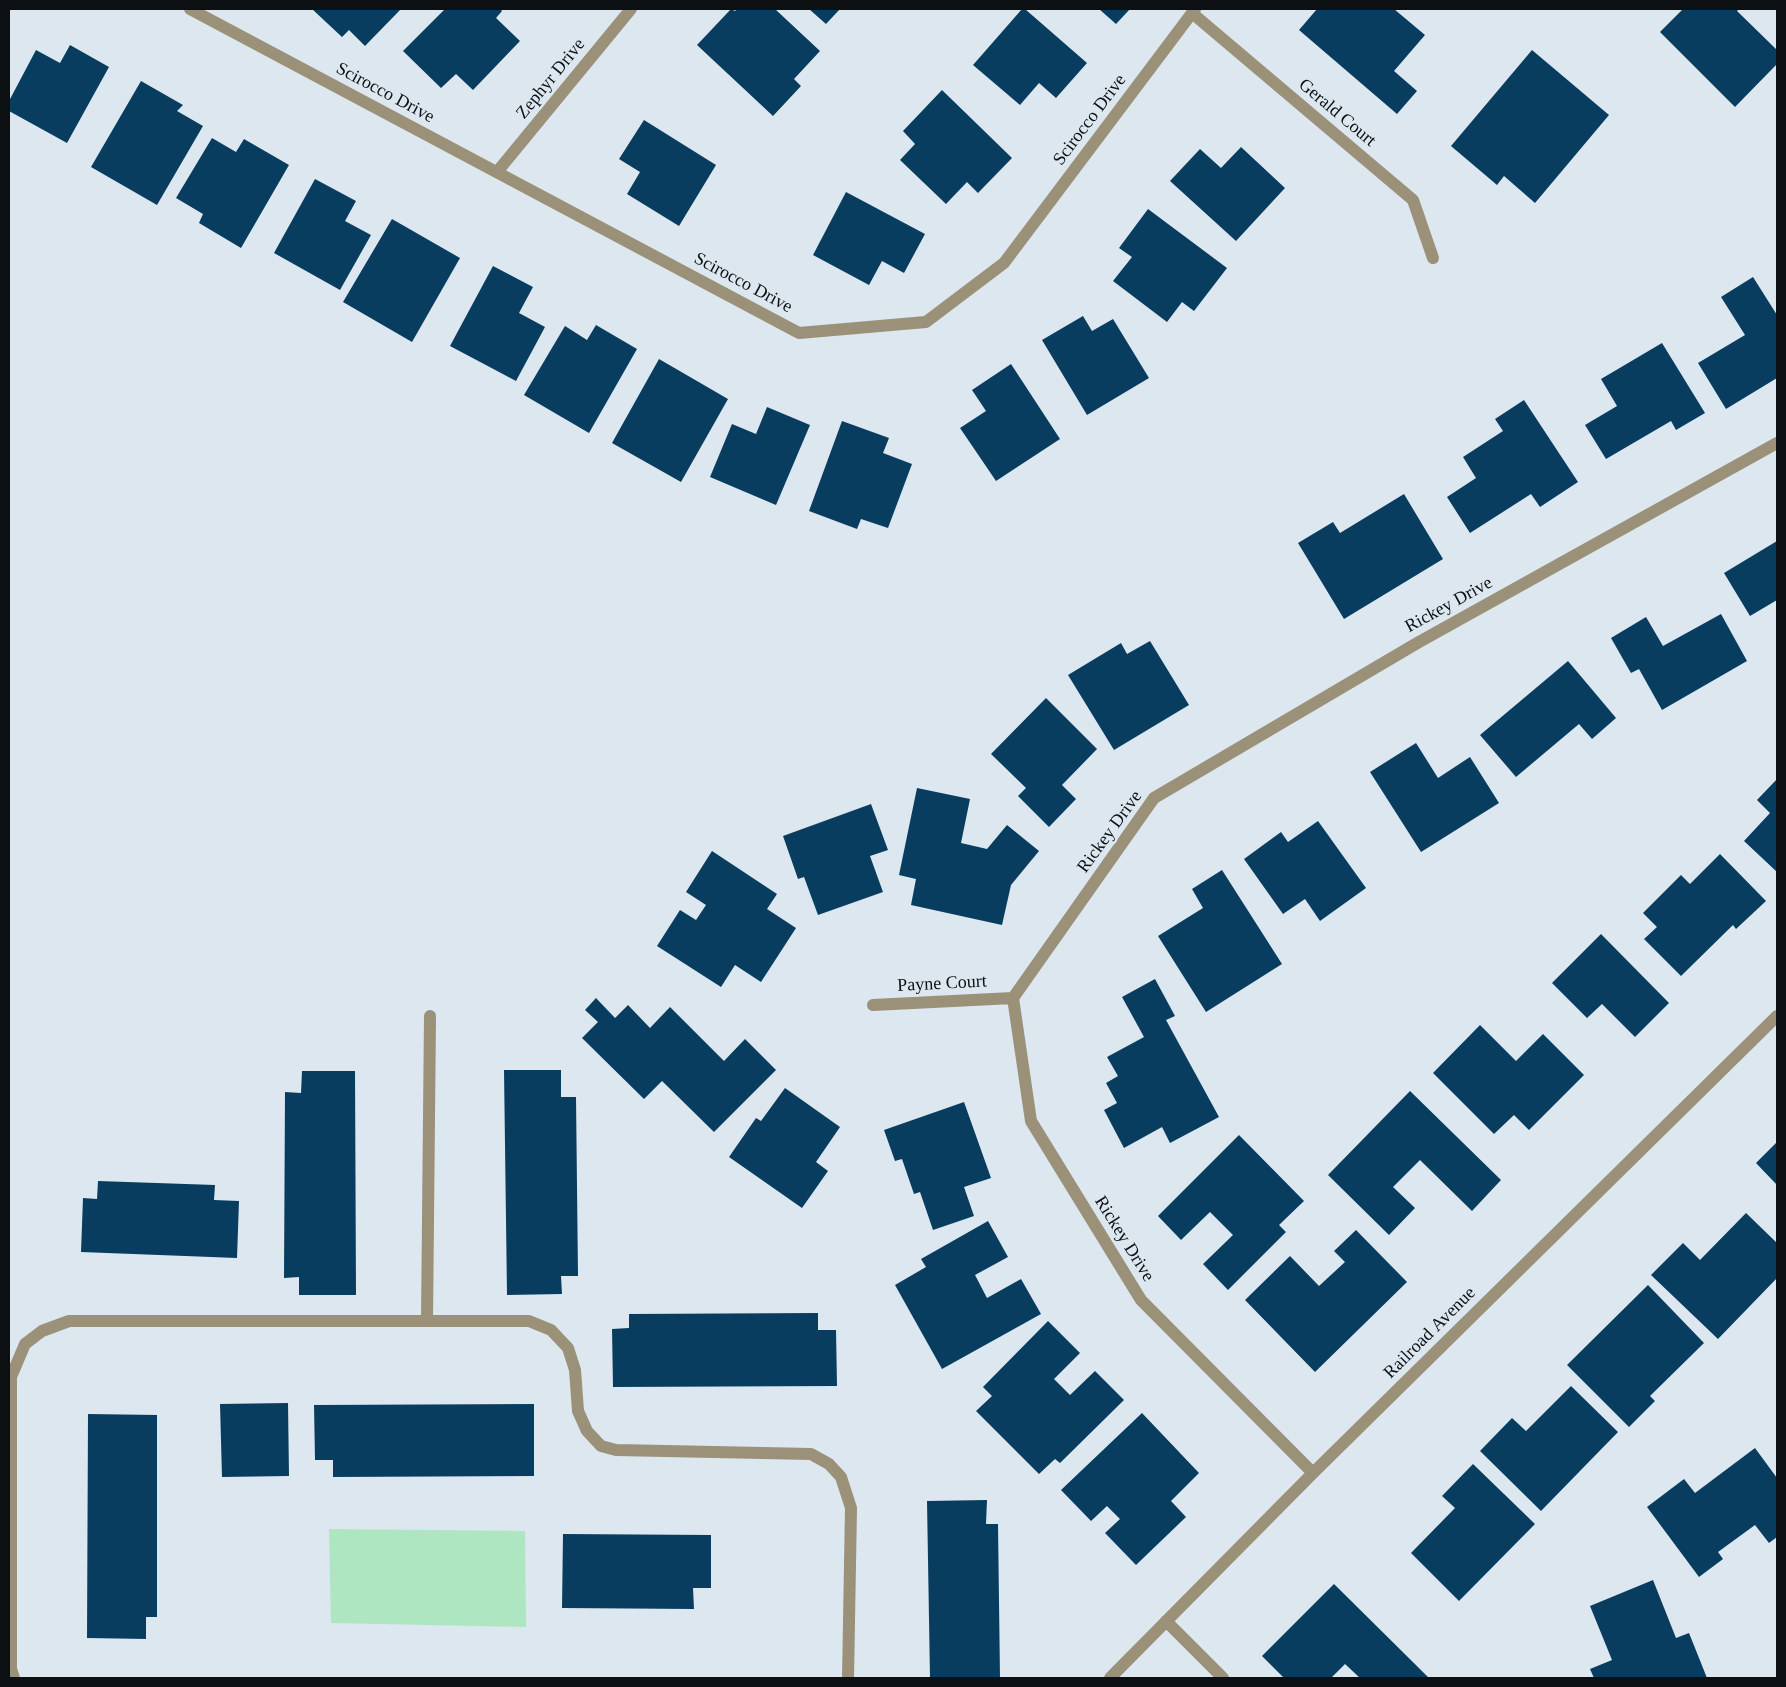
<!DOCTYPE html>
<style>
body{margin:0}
#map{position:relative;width:1786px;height:1687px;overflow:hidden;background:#dce7f0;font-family:Georgia,serif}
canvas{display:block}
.frame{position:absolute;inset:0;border:10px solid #0d1013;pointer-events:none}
</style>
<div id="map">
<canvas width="1786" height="1687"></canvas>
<div class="frame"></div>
</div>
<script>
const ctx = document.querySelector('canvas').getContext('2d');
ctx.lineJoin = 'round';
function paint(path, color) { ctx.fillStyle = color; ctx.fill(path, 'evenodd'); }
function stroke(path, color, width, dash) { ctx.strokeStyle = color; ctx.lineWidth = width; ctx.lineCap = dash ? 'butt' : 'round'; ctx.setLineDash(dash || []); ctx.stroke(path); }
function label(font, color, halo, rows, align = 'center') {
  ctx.font = font + ' Georgia,serif'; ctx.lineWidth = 5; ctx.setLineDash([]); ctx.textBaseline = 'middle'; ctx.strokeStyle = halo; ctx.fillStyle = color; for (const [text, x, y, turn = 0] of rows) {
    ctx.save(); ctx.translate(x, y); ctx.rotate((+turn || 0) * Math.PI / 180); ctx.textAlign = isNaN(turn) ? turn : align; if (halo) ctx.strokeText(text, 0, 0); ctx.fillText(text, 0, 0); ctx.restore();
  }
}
paint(new Path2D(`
 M 329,1529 L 525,1531 L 526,1627 L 331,1623 Z`), '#ade6c0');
paint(new Path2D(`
 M 312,9 L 401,9 L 365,46 L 349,30 L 342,37 Z
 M 445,9 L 500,9 L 502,11 L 496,18 L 520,41 L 473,90 L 456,74 L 441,88 L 403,51 Z
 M 731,9 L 735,11 L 737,9 L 775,9 L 820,51 L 794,79 L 801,86 L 773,116 L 697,45 Z
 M 809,9 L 840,9 L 826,24 Z
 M 1022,9 L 1025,9 L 1087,63 L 1056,98 L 1039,83 L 1020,105 L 973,65 Z
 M 1099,9 L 1130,9 L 1116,24 Z
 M 1317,9 L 1394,9 L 1425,35 L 1394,71 L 1417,91 L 1397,114 L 1299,30 Z
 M 1683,9 L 1739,9 L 1737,11 L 1777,50 L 1777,64 L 1735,107 L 1660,32 Z
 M 70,45 L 109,67 L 67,143 L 9,111 L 9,101 L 36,50 L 60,63 Z
 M 1532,50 L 1609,115 L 1535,203 L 1504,176 L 1497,185 L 1451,146 Z
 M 141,81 L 183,105 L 177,111 L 203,126 L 157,205 L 91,167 Z
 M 942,90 L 1012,158 L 978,193 L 967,182 L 946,204 L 900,160 L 915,144 L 903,131 Z
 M 644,120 L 716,165 L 679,226 L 627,194 L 640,172 L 619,159 Z
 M 212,138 L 236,152 L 244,139 L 289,165 L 241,248 L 199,223 L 203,214 L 176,198 Z
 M 1241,147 L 1285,188 L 1236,241 L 1170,181 L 1200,149 L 1221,168 Z
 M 315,179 L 356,201 L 345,221 L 371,235 L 340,290 L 274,253 Z
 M 846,192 L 925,234 L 904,273 L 882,261 L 869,285 L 813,255 Z
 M 1148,209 L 1227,268 L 1194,311 L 1182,302 L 1167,322 L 1113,281 L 1132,257 L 1119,248 Z
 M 392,219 L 460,258 L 412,342 L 343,302 Z
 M 493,266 L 533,287 L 519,313 L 545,327 L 516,381 L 450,346 Z
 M 1753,277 L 1777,315 L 1777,378 L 1726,409 L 1698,363 L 1745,335 L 1721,297 Z
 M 1083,316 L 1092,331 L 1113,319 L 1149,378 L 1087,415 L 1042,340 Z
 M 596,325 L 637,349 L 589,433 L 524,395 L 565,326 L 587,340 Z
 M 1662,343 L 1705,413 L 1676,430 L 1671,421 L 1606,459 L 1585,425 L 1617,406 L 1601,379 Z
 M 659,359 L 728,399 L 681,482 L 612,443 Z
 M 1011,364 L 1060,439 L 996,481 L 960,428 L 986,411 L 972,390 Z
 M 1524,400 L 1578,482 L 1540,507 L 1531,494 L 1470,533 L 1447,497 L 1476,478 L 1463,457 L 1503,431 L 1495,419 Z
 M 767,407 L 810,425 L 776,505 L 710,477 L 732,424 L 756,434 Z
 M 842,421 L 889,438 L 883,453 L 912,464 L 888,528 L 861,519 L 857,529 L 809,511 Z
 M 1404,494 L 1443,559 L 1344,619 L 1298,543 L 1333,522 L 1340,533 Z
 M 1777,541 L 1777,600 L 1750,616 L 1724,573 Z
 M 1721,614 L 1747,661 L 1662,710 L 1639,669 L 1631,673 L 1611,638 L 1646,617 L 1663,646 Z
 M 1150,641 L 1189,705 L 1114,750 L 1068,675 L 1121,643 L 1127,654 Z
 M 1568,661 L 1616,718 L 1592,739 L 1579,724 L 1516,777 L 1480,735 Z
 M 1046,698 L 1097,749 L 1062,785 L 1076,799 L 1049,827 L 1018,796 L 1026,788 L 991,754 Z
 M 1416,743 L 1438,778 L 1470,757 L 1499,803 L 1421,852 L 1370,772 Z
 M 1777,779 L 1777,872 L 1744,841 L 1770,813 L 1757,800 Z
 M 917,788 L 970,799 L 961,843 L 987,849 L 1007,825 L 1039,851 L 1011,885 L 1002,925 L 911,905 L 916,879 L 899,875 Z
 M 871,804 L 888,850 L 870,856 L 883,892 L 818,915 L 804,877 L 798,879 L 783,836 Z
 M 1318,821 L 1366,888 L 1320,921 L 1305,899 L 1283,914 L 1244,859 L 1281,832 L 1288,842 Z
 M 712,851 L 777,894 L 767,909 L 796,928 L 761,982 L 735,965 L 721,987 L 657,946 L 680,910 L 696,920 L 706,905 L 686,892 Z
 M 1720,854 L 1766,901 L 1736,929 L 1733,925 L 1681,976 L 1644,939 L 1657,927 L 1643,913 L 1681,875 L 1690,884 Z
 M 1222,870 L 1282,964 L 1206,1012 L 1158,936 L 1203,908 L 1192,889 Z
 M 1601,934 L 1669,1003 L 1635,1037 L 1602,1004 L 1587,1018 L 1552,983 Z
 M 1155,979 L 1175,1016 L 1166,1020 L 1219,1117 L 1170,1143 L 1162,1127 L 1124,1148 L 1104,1110 L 1117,1103 L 1106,1083 L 1118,1076 L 1107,1057 L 1144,1037 L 1122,997 Z
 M 596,998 L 615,1018 L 628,1005 L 650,1028 L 670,1007 L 724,1061 L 745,1039 L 776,1070 L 714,1132 L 662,1081 L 644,1099 L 582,1038 L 598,1022 L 585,1010 Z
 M 1480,1025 L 1516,1061 L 1543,1034 L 1584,1075 L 1529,1130 L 1514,1115 L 1494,1134 L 1433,1073 Z
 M 504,1070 L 561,1070 L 561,1097 L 576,1097 L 578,1276 L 561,1276 L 562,1294 L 507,1295 Z
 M 302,1071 L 355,1071 L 356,1295 L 299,1295 L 299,1277 L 284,1278 L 285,1092 L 301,1093 Z
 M 785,1088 L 840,1127 L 816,1162 L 828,1171 L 802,1208 L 729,1157 L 756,1118 L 761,1121 Z
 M 1410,1091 L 1501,1180 L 1472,1211 L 1420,1160 L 1393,1187 L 1415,1208 L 1389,1235 L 1328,1175 Z
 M 964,1102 L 991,1178 L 964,1187 L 974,1216 L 933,1230 L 920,1192 L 914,1194 L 902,1159 L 895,1161 L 884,1130 Z
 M 1239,1135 L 1304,1201 L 1279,1225 L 1286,1232 L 1228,1290 L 1203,1264 L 1233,1235 L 1210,1212 L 1181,1240 L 1158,1216 Z
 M 1777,1142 L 1777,1185 L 1756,1163 Z
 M 98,1181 L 215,1185 L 214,1200 L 239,1201 L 237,1258 L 81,1252 L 83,1198 L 97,1199 Z
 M 1746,1213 L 1777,1243 L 1777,1278 L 1718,1339 L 1651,1275 L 1683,1243 L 1700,1260 Z
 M 988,1221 L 1008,1257 L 975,1275 L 987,1298 L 1021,1279 L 1041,1314 L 942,1369 L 895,1285 L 926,1267 L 921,1259 Z
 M 1356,1230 L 1407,1282 L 1315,1372 L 1245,1300 L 1290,1256 L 1319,1286 L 1345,1262 L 1334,1251 Z
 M 1648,1285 L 1704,1343 L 1650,1396 L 1655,1401 L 1629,1427 L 1567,1365 Z
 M 818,1313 L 818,1330 L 836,1330 L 837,1386 L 613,1387 L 612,1329 L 629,1328 L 629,1314 Z
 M 1048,1321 L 1080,1353 L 1054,1379 L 1070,1395 L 1095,1371 L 1124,1400 L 1060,1463 L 1055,1459 L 1039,1474 L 976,1411 L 992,1396 L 983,1387 Z
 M 1571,1386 L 1618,1432 L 1541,1511 L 1480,1451 L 1512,1418 L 1526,1431 Z
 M 288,1403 L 289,1476 L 222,1477 L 220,1404 Z
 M 534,1404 L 534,1476 L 333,1477 L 333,1460 L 315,1460 L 314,1405 Z
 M 1142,1413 L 1199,1473 L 1171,1501 L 1186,1517 L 1136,1565 L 1105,1533 L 1120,1519 L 1107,1506 L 1091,1521 L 1061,1490 Z
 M 88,1414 L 157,1415 L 157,1617 L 146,1617 L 146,1639 L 87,1638 Z
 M 1755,1448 L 1777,1478 L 1777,1537 L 1769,1543 L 1755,1525 L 1718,1552 L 1723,1559 L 1699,1577 L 1647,1507 L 1684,1479 L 1695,1493 Z
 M 1473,1464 L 1535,1524 L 1459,1601 L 1411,1553 L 1455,1508 L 1442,1496 Z
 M 987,1500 L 986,1524 L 998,1524 L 1000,1678 L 930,1678 L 927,1501 Z
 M 563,1534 L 711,1535 L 711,1588 L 693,1588 L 694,1609 L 562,1608 Z
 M 1653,1580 L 1676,1638 L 1689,1633 L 1707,1678 L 1594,1678 L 1590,1669 L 1612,1660 L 1590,1606 Z
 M 1334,1584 L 1429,1678 L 1360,1678 L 1345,1664 L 1331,1678 L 1284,1678 L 1262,1656 Z`), '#093d60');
stroke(new Path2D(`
 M 190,9 L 799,333 L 926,322 L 1004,263 L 1195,9
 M 1192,13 L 1413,200 L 1433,258
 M 497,172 L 631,9
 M 873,1005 L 1013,998
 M 427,1321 L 430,1016
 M 1313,1473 L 1141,1300 L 1031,1121 L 1013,998 L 1154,798 L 1419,642 L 1777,443
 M 1166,1621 L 1223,1678
 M 14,1678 L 11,1669 L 11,1377 L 25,1344 L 42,1331 L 69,1321 L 529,1321 L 551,1330 L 568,1348 L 575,1370 L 578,1411 L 587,1431 L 601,1446 L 616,1450 L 811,1454 L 829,1464 L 841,1477 L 851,1508 L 848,1678
 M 1110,1678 L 1313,1473 L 1777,1016`), '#9b9078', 12);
label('18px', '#0d1013', '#dce7f0', [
 ["Zephyr Drive",551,79,-51],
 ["Scirocco Drive",385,93,28],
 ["Gerald Court",1337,113,40],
 ["Scirocco Drive",1090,120,-53],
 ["Scirocco Drive",743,283,28],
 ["Rickey Drive",1449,605,-29],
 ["Rickey Drive",1110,832,-54],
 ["Payne Court",942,984,-3],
 ["Rickey Drive",1124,1239,58],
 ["Railroad Avenue",1430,1333,-45]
]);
</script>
